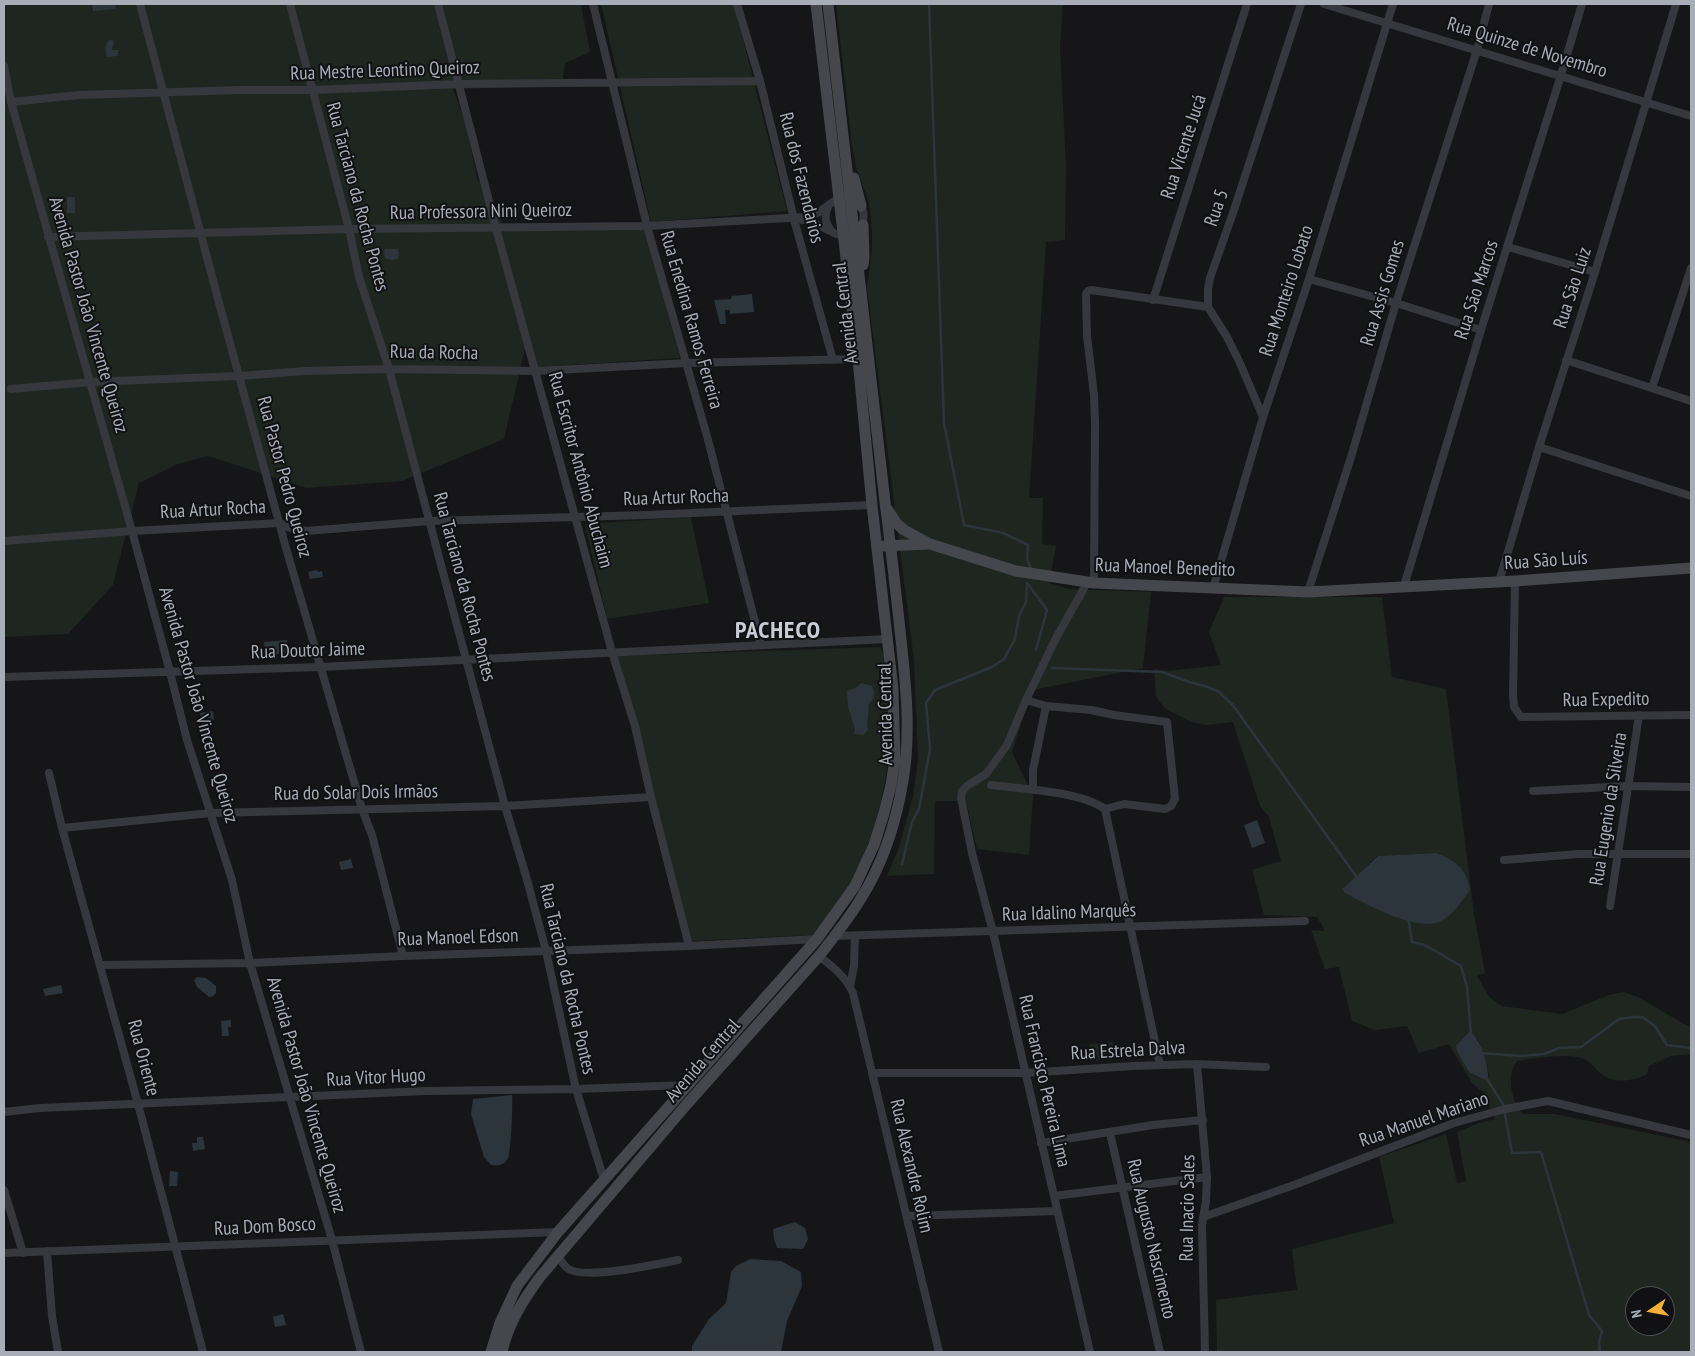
<!DOCTYPE html>
<meta charset="utf-8">
<style>
body{margin:0}
#map{position:relative;width:1695px;height:1356px;overflow:hidden;background:#161618;font-family:"PT Sans Narrow",sans-serif}
canvas{display:block}
.frame{position:absolute;inset:0;border:5px solid #a8adb8;pointer-events:none}
.north{position:absolute;left:1625px;top:1286px;width:50px;height:50px;box-sizing:border-box;background:#111113;border:1px solid #4d4f55;border-radius:50%;rotate:258deg;font-size:14px;font-weight:700;line-height:20px;text-align:center;color:#a8adb8}
.north::after{content:'';display:block;margin:auto;width:18px;height:22px;background:#f2b134;clip-path:polygon(50% 0,100% 100%,50% 72%,0 100%)}
</style>
<div id="map">
<canvas width="1695" height="1356"></canvas>
<div class="frame"></div>
<div class="north">N</div>
</div>
<script>
const ctx = document.querySelector('canvas').getContext('2d');
ctx.lineJoin = 'round';
function paint(path, color) { ctx.fillStyle = color; ctx.fill(path, 'evenodd'); }
function stroke(path, color, width, dash) { ctx.strokeStyle = color; ctx.lineWidth = width; ctx.lineCap = dash ? 'butt' : 'round'; ctx.setLineDash(dash || []); ctx.stroke(path); }
function label(font, color, halo, rows, align = 'center') {
  ctx.font = font + ' "PT Sans Narrow",sans-serif'; ctx.lineWidth = 4; ctx.setLineDash([]); ctx.textBaseline = 'middle'; ctx.strokeStyle = halo; ctx.fillStyle = color; for (const [text, x, y, turn = 0] of rows) {
    ctx.save(); ctx.translate(x, y); ctx.rotate((+turn || 0) * Math.PI / 180); ctx.textAlign = isNaN(turn) ? turn : align; if (halo) ctx.strokeText(text, 0, 0); ctx.fillText(text, 0, 0); ctx.restore();
  }
}
paint(new Path2D(`
 M 4,4 L 581,4 L 590,52 L 565,63 L 562,86 L 453,89 L 465,121 L 477,178 L 507,231 L 645,230 L 680,358 L 538,367 L 527,340 L 504,439 L 402,481 L 307,488 L 208,456 L 178,464 L 139,483 L 113,585 L 68,634 L 4,637 Z
 M 601,4 L 734,4 L 787,211 L 651,222 Z
 M 836,4 L 1063,4 L 1060,47 L 1066,166 L 1065,240 L 1046,242 L 1029,498 L 1043,498 L 1042,544 L 1056,546 L 1049,583 L 1070,589 L 1151,592 L 1143,668 L 1028,691 L 1027,705 L 1012,752 L 1033,796 L 1029,855 L 977,849 L 966,801 L 935,801 L 934,874 L 887,876 L 899,847 L 913,796 L 918,760 L 914,660 L 867,288 L 872,250 L 872,231 L 869,203 L 856,167 L 852,146 Z
 M 691,517 L 709,603 L 607,619 L 585,524 Z
 M 1224,597 L 1382,597 L 1392,677 L 1446,689 L 1474,914 L 1485,973 L 1477,976 L 1489,997 L 1502,1006 L 1562,1014 L 1609,995 L 1624,992 L 1638,997 L 1684,1024 L 1691,1027 L 1691,1054 L 1671,1056 L 1649,1066 L 1647,1074 C 1635,1081 1615,1084 1603,1075 C 1594,1069 1592,1060 1578,1057 C 1558,1054 1537,1058 1517,1061 C 1506,1075 1511,1101 1523,1114 L 1555,1114 L 1691,1142 L 1691,1352 L 1217,1352 L 1216,1300 L 1297,1290 L 1292,1249 L 1394,1223 L 1379,1157 L 1446,1134 L 1457,1183 L 1466,1181 L 1457,1132 L 1479,1123 L 1495,1119 L 1485,1094 L 1472,1083 L 1449,1044 L 1419,1053 L 1407,1026 L 1375,1030 L 1352,1021 L 1339,967 L 1325,969 L 1311,930 L 1325,931 L 1317,917 L 1264,915 L 1252,870 L 1281,861 L 1269,817 L 1260,806 L 1233,722 L 1206,725 L 1191,722 L 1164,708 L 1156,696 L 1154,669 L 1168,671 L 1221,665 L 1209,632 ZM 1436,853 L 1342,889 L 1377,856 ZM 1477,1037 C 1482,1050 1491,1067 1488,1081 L 1470,1073 ZM 1635,1296 L 1665,1296 L 1665,1326 L 1635,1326 Z
 M 880,647 L 884,656 C 886,676 889,696 890,717 C 891,770 879,824 857,872 C 847,893 827,917 813,935 L 691,941 L 614,656 Z
 M 1113,1042 L 1115,1059 L 1090,1061 L 1089,1044 Z`), '#1e261f');
paint(new Path2D(`
 M 92,4 L 115,4 L 116,9 L 93,11 Z
 M 111,40 L 114,41 L 112,50 L 119,50 L 117,56 L 107,57 C 105,52 105,45 108,41 Z
 M 67,197 L 75,197 L 75,213 L 67,213 Z
 M 385,249 L 398,249 L 399,257 C 395,261 390,260 385,258 L 384,251 Z
 M 752,294 L 754,312 L 730,314 L 730,310 L 725,310 L 726,324 L 720,324 L 714,300 L 731,299 L 732,296 Z
 M 317,570 L 318,572 L 322,571 L 323,577 L 310,579 L 308,572 Z
 M 287,640 L 288,653 L 265,655 L 264,642 Z
 M 861,683 L 872,686 C 876,694 874,699 868,705 C 870,714 866,721 868,730 L 863,735 L 854,734 L 855,729 L 848,707 L 847,691 L 857,687 Z
 M 213,711 L 214,720 L 201,722 L 200,713 Z
 M 1257,820 L 1265,843 L 1252,848 L 1244,825 Z
 M 1436,853 C 1455,860 1467,869 1470,890 C 1461,902 1454,914 1441,921 C 1417,933 1366,904 1345,893 L 1342,889 L 1378,856 Z
 M 351,859 L 353,868 L 341,870 L 339,862 Z
 M 197,977 L 206,978 L 216,986 L 216,993 L 213,996 L 209,997 L 197,987 L 194,980 Z
 M 61,985 L 63,993 L 45,996 L 43,989 Z
 M 231,1020 L 231,1027 L 228,1027 L 229,1036 L 222,1036 L 221,1021 Z
 M 1470,1031 C 1482,1042 1489,1065 1488,1081 L 1470,1073 L 1458,1053 L 1456,1046 Z
 M 512,1095 C 513,1105 511,1151 508,1158 C 505,1165 497,1166 491,1165 L 484,1157 L 471,1114 L 473,1099 Z
 M 197,1137 L 203,1137 L 205,1149 L 193,1151 L 192,1143 L 197,1143 Z
 M 170,1171 L 178,1172 L 177,1186 L 169,1186 Z
 M 795,1222 L 805,1228 L 808,1239 L 803,1249 L 777,1248 L 774,1239 L 773,1229 Z
 M 750,1259 L 781,1261 L 801,1272 L 802,1286 L 787,1321 L 781,1352 L 692,1352 L 692,1346 L 709,1319 L 726,1303 L 731,1272 L 736,1266 Z
 M 283,1314 L 286,1325 L 275,1327 L 273,1317 Z`), '#2c353c');
stroke(new Path2D(`
 M 929,4 L 944,423 L 964,525 L 1003,533 L 1028,545 L 1027,559 L 1031,568
 M 1028,584 L 1047,610 L 1036,650
 M 1052,668 L 1162,672 L 1189,682 L 1208,687 L 1219,692 L 1232,704 L 1356,876 L 1360,876
 M 902,864 L 912,822 L 919,809 L 930,749 L 926,703 L 935,690 L 992,667 L 1004,659 L 1015,639 L 1019,616 L 1026,602 L 1027,583
 M 1408,917 L 1412,942 L 1425,945 L 1461,966 L 1467,987 L 1471,1035
 M 1481,1053 L 1521,1056 L 1544,1054 L 1559,1048 L 1581,1047 L 1619,1019 L 1634,1017 L 1642,1017 L 1655,1026 L 1667,1045 L 1691,1048
 M 1487,1079 L 1503,1104 L 1512,1153 L 1541,1152 L 1589,1315 L 1602,1331 L 1599,1342 L 1600,1352`), '#2c353c', 2.5);
stroke(new Path2D(`
 M 140,4 L 218,299 L 286,548 L 362,809 L 372,835 L 403,956
 M 290,4 L 349,229 L 359,277 L 389,369 L 505,806 L 526,876 L 546,951 L 576,1089 L 604,1180
 M 438,4 L 496,228 L 612,652 L 635,726 L 651,797 L 689,946
 M 593,4 L 647,226 L 707,436 L 761,645
 M 737,4 L 760,81 L 795,223 L 833,360
 M 1324,4 L 1691,116
 M 4,66 L 11,102 L 132,531 L 170,672 L 187,740 L 232,880 L 250,963 L 332,1240 L 361,1352
 M 11,102 L 79,95 L 240,90 L 313,90 L 460,84 L 760,81
 M 859,204 C 865,211 865,219 861,228
 M 828,207 C 824,216 825,223 831,231
 M 793,218 L 810,221 L 836,234 L 848,236
 M 48,237 L 349,229 L 647,226 L 806,217 C 822,215 828,201 842,198
 M 1508,247 L 1595,272
 M 1309,279 L 1396,303 L 1481,330
 M 1153,300 L 1247,4
 M 1566,360 L 1691,401
 M 1652,388 L 1691,268
 M 11,389 L 91,382 L 239,376 L 305,371 L 389,369 L 537,371 L 687,363 L 858,359
 M 1263,417 L 1239,361 L 1227,337 L 1208,307 L 1208,289 L 1210,278 L 1234,210 L 1301,4
 M 1539,447 L 1691,496
 M 4,541 L 132,531 L 280,523 L 290,528 L 306,531 L 430,521 L 647,515 L 872,505
 M 1515,581 L 1513,696 L 1514,707 L 1521,717 L 1691,715
 M 1499,582 L 1539,447 L 1595,272 L 1676,4
 M 1087,583 L 1056,638 L 1026,700 L 1007,745 L 986,774 L 967,786 L 962,791 L 961,798 L 972,853 L 993,932 L 1090,1352
 M 1094,583 L 1095,423 L 1094,395 L 1087,336 L 1086,294 L 1088,291 L 1091,290 L 1208,307
 M 1404,586 L 1481,330 L 1561,75 L 1582,4
 M 1213,589 L 1263,417 L 1309,279 L 1393,4
 M 1308,592 L 1351,457 L 1396,303 L 1477,50 L 1489,4
 M 4,677 L 320,667 L 888,639
 M 1026,700 L 1046,706 L 1091,710 L 1114,715 L 1167,722 L 1175,799 L 1171,806 L 1165,809 L 1124,804 L 1105,809
 M 49,773 L 62,828 L 138,1104 L 203,1352
 M 991,785 C 1023,789 1079,791 1105,809
 M 1033,790 L 1033,770 L 1046,706
 M 1533,791 L 1629,786 L 1691,787
 M 1105,809 L 1160,1065
 M 62,828 L 211,813 L 505,806 L 651,797
 M 1504,860 L 1579,854 L 1691,854
 M 1610,906 L 1639,715
 M 834,936 L 1305,921
 M 819,956 C 833,967 846,977 853,993 L 939,1352
 M 100,965 L 250,963 L 403,956 L 689,946 L 817,939
 M 850,987 L 854,966 L 855,936
 M 1197,1064 L 1207,1177 L 1206,1201 L 1202,1225 L 1205,1352
 M 872,1073 L 1025,1073 L 1133,1066 L 1197,1064 L 1266,1067
 M 4,1112 L 40,1108 L 426,1091 L 576,1089 L 689,1085
 M 1110,1133 L 1160,1352
 M 1041,1143 L 1153,1125 L 1203,1120
 M 4,1190 L 23,1253
 M 1054,1196 L 1207,1177
 M 907,1216 L 1057,1211
 M 1203,1217 L 1294,1185 L 1454,1123 L 1505,1109 L 1548,1101 L 1691,1135
 M 47,1251 L 52,1316 L 58,1352
 M 4,1253 L 558,1232
 M 558,1255 C 560,1259 563,1265 567,1268 C 583,1281 657,1264 678,1260`), '#37383d', 8);
stroke(new Path2D(`
 M 854,178 L 861,206
 M 863,225 L 864,257 L 863,265
 M 888,510 L 896,523 L 904,530 L 930,544 L 1016,571 L 1094,583 L 1308,592 L 1515,581 L 1691,568
 M 884,546 L 928,544
 M 491,1352 L 500,1323 L 517,1286 L 558,1232 L 817,939 L 855,886 L 874,845 L 884,813 L 891,785 L 895,759 L 893,689 L 872,505 L 858,359 L 816,4
 M 502,1352 C 508,1324 523,1300 540,1277 L 687,1104 L 819,956 C 833,938 848,920 860,900 C 883,864 896,823 903,781 C 911,734 906,686 901,639 C 896,593 891,548 885,502 C 866,336 847,170 828,4`), '#45474d', 11);
label('19px', '#a8adb8', '#111113', [
 ["Rua Quinze de Novembro",1527,48,17],
 ["Rua Mestre Leontino Queiroz",385,71,-2],
 ["Rua Vicente Jucá",1184,147,-72],
 ["Rua dos Fazendarios",801,178,76],
 ["Rua Tarciano da Rocha Pontes",357,197,75],
 ["Rua 5",1217,208,-71],
 ["Rua Professora Nini Queiroz",481,212,-1],
 ["Rua São Luiz",1573,288,-72],
 ["Rua São Marcos",1477,290,-72],
 ["Rua Monteiro Lobato",1287,291,-72],
 ["Rua Assis Gomes",1383,293,-73],
 ["Avenida Central",846,313,-97],
 ["Avenida Pastor João Vincente Queiroz",88,315,74],
 ["Rua Enedina Ramos Ferreira",691,320,74],
 ["Rua da Rocha",434,353,1],
 ["Rua Escritor Antônio Abuchaim",580,470,75],
 ["Rua Pastor Pedro Queiroz",284,477,75],
 ["Rua Artur Rocha",676,498,-2],
 ["Rua Artur Rocha",213,510,-3],
 ["Rua São Luís",1546,561,-4],
 ["Rua Manoel Benedito",1165,568,2],
 ["Rua Tarciano da Rocha Pontes",464,587,75],
 ["Rua Doutor Jaime",308,651,-2],
 ["Rua Expedito",1606,700,-1],
 ["Avenida Pastor João Vincente Queiroz",198,705,74],
 ["Avenida Central",886,714,-91],
 ["Rua do Solar Dois Irmãos",356,793,-1],
 ["Rua Eugenio da Silveira",1609,809,-81],
 ["Rua Idalino Marquês",1069,913,-2],
 ["Rua Manoel Edson",458,938,-2],
 ["Rua Tarciano da Rocha Pontes",567,979,77],
 ["Rua Estrela Dalva",1128,1051,-3],
 ["Rua Oriente",143,1058,75],
 ["Avenida Central",703,1061,-49],
 ["Rua Vitor Hugo",376,1078,-3],
 ["Rua Francisco Pereira Lima",1044,1081,77],
 ["Avenida Pastor João Vincente Queiroz",306,1095,74],
 ["Rua Manuel Mariano",1424,1120,-19],
 ["Rua Alexandre Rolim",911,1166,77],
 ["Rua Inacio Sales",1188,1208,-89],
 ["Rua Dom Bosco",265,1227,-3],
 ["Rua Augusto Nascimento",1151,1239,77]
]);
ctx.letterSpacing = '1px';
label('bold 24px', '#c9ccd4', '#111113', [
 ["PACHECO",778,631]
]);
ctx.letterSpacing = '0px';
</script>
